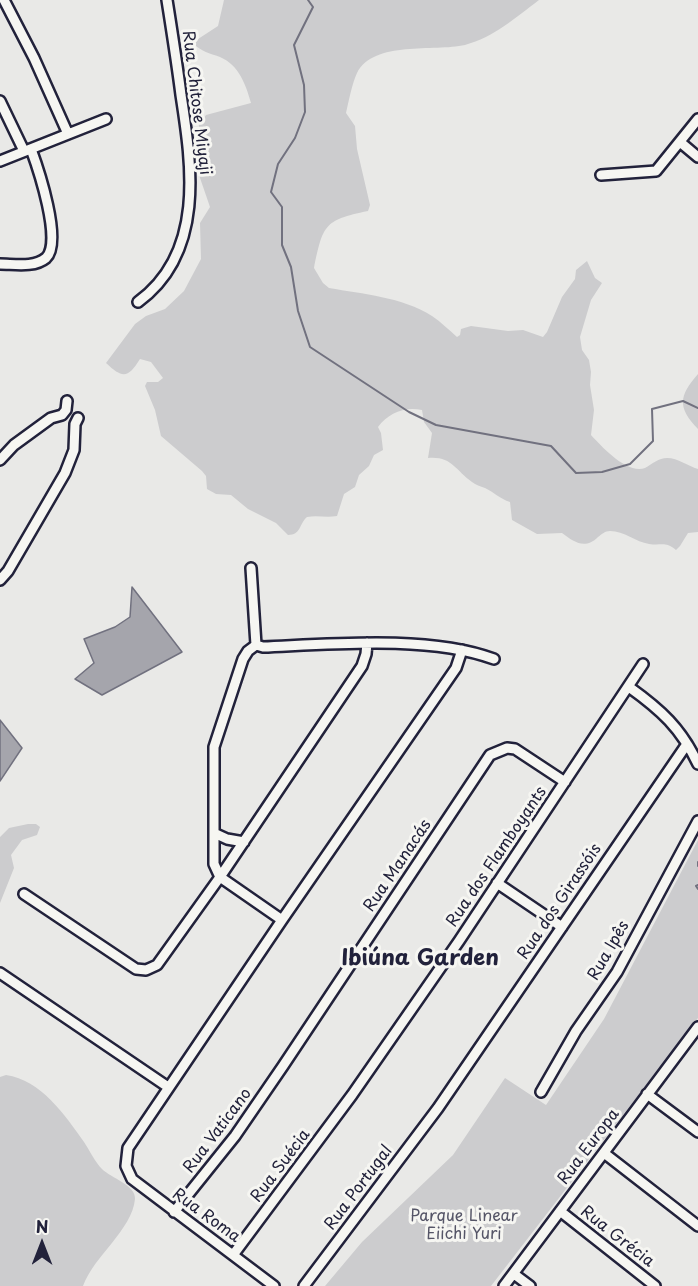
<!DOCTYPE html>
<meta charset="utf-8">
<style>
body{margin:0}
#map{position:relative;width:698px;height:1286px;overflow:hidden;background:#e9e9e7;font-family:"Playpen Sans",sans-serif}
canvas{display:block}
.north{position:absolute;left:12px;top:1214px;width:60px;height:60px;-webkit-text-stroke:4px #f6f6f2;paint-order:stroke;rotate:0deg;font-size:16px;font-weight:700;line-height:24px;text-align:center;color:#22223b}
.north::after{content:'';display:block;margin:auto;width:21px;height:27px;background:#22223b;clip-path:polygon(50% 0,100% 100%,50% 72%,0 100%)}
</style>
<div id="map">
<canvas width="698" height="1286"></canvas>
<div class="north">N</div>
</div>
<script>
const ctx = document.querySelector('canvas').getContext('2d');
ctx.lineJoin = 'round';
function paint(path, color) { ctx.fillStyle = color; ctx.fill(path, 'evenodd'); }
function stroke(path, color, width, dash) { ctx.strokeStyle = color; ctx.lineWidth = width; ctx.lineCap = dash ? 'butt' : 'round'; ctx.setLineDash(dash || []); ctx.stroke(path); }
function label(font, color, halo, rows, align = 'center') {
  ctx.font = font + ' "Playpen Sans",sans-serif'; ctx.lineWidth = 6; ctx.setLineDash([]); ctx.textBaseline = 'middle'; ctx.strokeStyle = halo; ctx.fillStyle = color; for (const [text, x, y, turn = 0] of rows) {
    ctx.save(); ctx.translate(x, y); ctx.rotate((+turn || 0) * Math.PI / 180); ctx.textAlign = isNaN(turn) ? turn : align; if (halo) ctx.strokeText(text, 0, 0); ctx.fillText(text, 0, 0); ctx.restore();
  }
}
paint(new Path2D(`
 M 224,0 L 539,0 C 515,18 494,37 465,45 C 434,52 374,40 357,73 C 352,84 349,100 346,113 L 355,126 L 357,149 L 370,205 L 368,211 C 323,220 323,226 314,268 L 323,283 L 329,288 C 363,294 402,297 432,316 C 441,322 449,330 457,337 L 460,335 L 461,329 L 471,326 L 508,331 L 523,330 L 543,337 L 547,332 L 562,297 L 575,279 L 576,270 L 587,261 L 595,278 L 602,283 L 591,300 L 580,337 L 582,350 L 589,360 L 591,372 L 590,385 L 594,410 L 591,435 C 602,447 628,475 645,468 C 652,464 659,458 667,458 C 678,458 688,466 698,469 L 698,532 L 688,533 L 680,546 L 676,550 C 665,541 662,546 649,544 C 636,542 624,531 610,531 C 605,531 602,534 598,537 C 585,550 574,542 562,533 L 537,534 L 512,520 L 510,502 C 500,499 494,492 485,488 C 480,486 476,485 472,482 C 455,470 452,456 428,458 L 432,433 L 424,422 L 422,410 C 405,406 388,413 378,427 L 381,433 L 383,450 L 374,455 L 369,466 L 359,475 L 355,487 L 344,494 L 337,516 C 326,518 318,515 307,517 C 299,524 301,535 288,535 L 276,523 L 248,509 L 231,495 L 216,494 L 207,489 L 206,476 L 202,471 L 161,436 L 155,410 L 145,386 L 147,382 L 158,382 L 163,378 L 151,362 L 140,359 C 128,378 123,379 106,363 L 135,324 L 146,316 L 165,309 L 184,291 L 201,259 L 200,223 L 210,207 L 199,175 L 199,125 L 206,115 L 251,103 C 246,85 239,65 220,57 C 209,53 202,52 194,44 L 195,41 L 218,26 Z
 M 698,374 L 698,429 C 677,407 679,396 698,374 Z
 M 28,824 L 36,824 L 40,827 L 37,835 L 22,840 L 11,855 L 14,868 L 0,903 L 0,837 L 9,828 Z
 M 698,840 L 698,1018 L 491,1286 L 325,1286 L 362,1242 L 453,1155 L 505,1078 L 546,1105 L 604,1019 Z
 M 6,1075 C 41,1080 65,1115 84,1142 C 90,1151 95,1162 102,1169 C 111,1178 136,1185 135,1199 C 132,1230 94,1256 83,1286 L 0,1286 L 0,1077 Z`), '#ccccce');
const water = new Path2D(`
 M 132,587 L 182,652 L 102,695 L 75,679 L 94,663 L 84,639 L 115,627 L 130,617 Z
 M 0,720 L 22,748 L 0,781 Z`);
paint(water, '#a5a5ac');
stroke(water, '#71717f', 1.5);
stroke(new Path2D(`
 M 308,0 L 313,7 L 294,45 L 304,85 L 305,112 L 295,138 L 278,164 L 271,192 L 282,207 L 282,245 L 291,267 L 298,311 L 310,347 L 409,412 L 436,425 L 551,446 L 576,473 L 602,472 L 630,464 L 653,441 L 652,409 L 683,401 L 698,408
 M 698,862 L 698,866
 M 698,885 L 696,886 L 698,889`), '#71717f', 2);
const minor = new Path2D(`
 M 4,0 L 34,58 L 68,134
 M 0,101 L 24,151
 M 680,142 L 698,157
 M 0,161 L 106,119
 M 601,175 L 656,171 L 698,119
 M 0,264 C 14,264 34,268 46,258 C 63,242 38,168 31,149
 M 138,302 C 205,253 192,166 181,95 C 177,63 172,32 167,0
 M 0,460 L 14,445 L 51,418 L 62,415 L 66,410 L 67,401
 M 251,568 L 256,645
 M 0,580 L 8,571 L 65,473 L 74,450 L 75,424 L 78,418
 M 256,645 L 248,651 L 243,659 L 214,747 L 214,864 L 220,877 L 282,920
 M 256,645 L 263,647 C 332,644 429,635 494,659
 M 629,687 C 661,710 681,728 698,764
 M 214,833 L 227,839 L 244,842
 M 497,883 L 562,927
 M 24,894 L 136,969 L 146,970 L 157,965 L 220,877 L 362,666 L 366,654 L 367,643
 M 0,973 L 168,1087
 M 541,1092 L 576,1031 L 617,972 L 698,821
 M 647,1094 L 698,1132
 M 604,1153 L 698,1226
 M 560,1211 L 655,1286
 M 174,1212 L 235,1136 L 283,1066 L 490,755 L 507,748 L 515,749 L 565,782
 M 233,1255 L 352,1095 L 459,941 L 643,664
 M 514,1274 L 530,1286
 M 274,1286 L 132,1179 L 126,1166 L 128,1148 L 282,920 L 456,668 L 462,650
 M 304,1286 L 438,1108 L 687,744
 M 504,1286 L 698,1027`);
stroke(minor, '#22223b', 14);
stroke(minor, '#f6f6f2', 9);
label('16px', '#22223b', '#f6f6f2', [
 ["Rua Chitose Miyaji",196,103,83],
 ["Rua dos Flamboyants",497,857,-56],
 ["Rua Manacás",398,866,-56],
 ["Rua dos Girassóis",560,902,-56],
 ["Rua Ipês",609,951,-60],
 ["Rua Vaticano",218,1131,-53],
 ["Rua Europa",589,1147,-53],
 ["Rua Suécia",281,1166,-53],
 ["Rua Portugal",359,1188,-53],
 ["Rua Roma",206,1216,36],
 ["Rua Grécia",617,1237,38]
]);
label('16px', '#555567', '#f6f6f2', [
 ["Parque Linear",464,1217],
 ["Eiichi Yuri",464,1235]
]);
label('bold 22px', '#22223b', '#f6f6f2', [
 ["Ibiúna Garden",420,959]
]);
</script>
